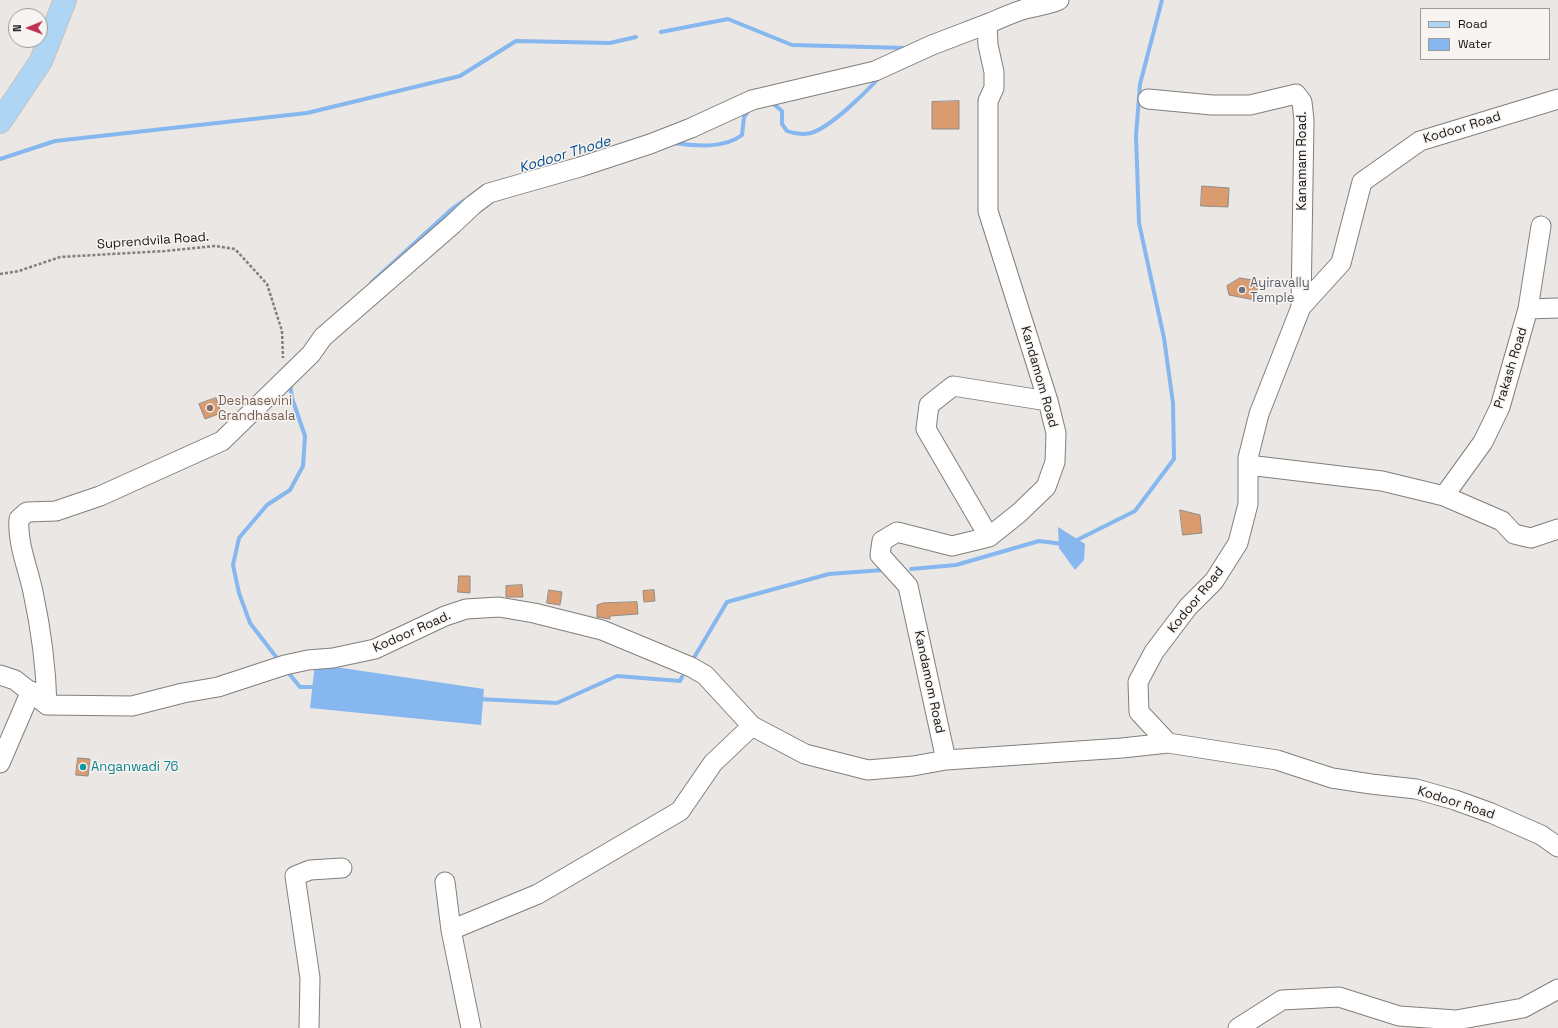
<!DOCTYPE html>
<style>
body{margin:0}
#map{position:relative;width:1558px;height:1028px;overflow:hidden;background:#eae7e4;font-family:"Space Grotesk",sans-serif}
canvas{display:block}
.legend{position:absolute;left:1420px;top:8px;width:130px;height:52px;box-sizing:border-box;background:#f7f4f1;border:1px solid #9d9b99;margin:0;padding:5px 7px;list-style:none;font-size:12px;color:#161514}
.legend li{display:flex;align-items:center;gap:8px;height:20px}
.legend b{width:20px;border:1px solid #9d9b99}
.north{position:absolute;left:8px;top:8px;width:40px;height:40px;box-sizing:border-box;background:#f7f4f1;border:1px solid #9d9b99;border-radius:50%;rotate:269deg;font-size:11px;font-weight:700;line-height:16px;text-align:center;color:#161514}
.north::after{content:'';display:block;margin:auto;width:14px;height:18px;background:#c02f4f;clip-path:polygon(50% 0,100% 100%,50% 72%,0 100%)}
</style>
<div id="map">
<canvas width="1558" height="1028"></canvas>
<ul class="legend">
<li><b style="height:5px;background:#afd5f5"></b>Road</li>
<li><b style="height:11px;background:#86b7ee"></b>Water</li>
</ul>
<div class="north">N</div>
</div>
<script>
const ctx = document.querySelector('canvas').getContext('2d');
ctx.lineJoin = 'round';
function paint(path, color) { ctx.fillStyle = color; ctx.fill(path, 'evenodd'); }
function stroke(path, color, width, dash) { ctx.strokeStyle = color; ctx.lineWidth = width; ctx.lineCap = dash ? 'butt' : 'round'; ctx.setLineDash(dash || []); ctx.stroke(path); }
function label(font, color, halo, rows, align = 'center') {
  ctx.font = font + ' "Space Grotesk",sans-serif'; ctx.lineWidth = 3; ctx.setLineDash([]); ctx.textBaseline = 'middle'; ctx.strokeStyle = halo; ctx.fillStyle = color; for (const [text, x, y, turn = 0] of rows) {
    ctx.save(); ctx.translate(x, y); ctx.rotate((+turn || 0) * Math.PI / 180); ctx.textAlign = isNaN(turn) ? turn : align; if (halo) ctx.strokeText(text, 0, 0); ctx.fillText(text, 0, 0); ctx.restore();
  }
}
paint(new Path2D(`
 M 1058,527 L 1085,544 L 1084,560 L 1075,570 L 1059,548 Z
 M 315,664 L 484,689 L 481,725 L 310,708 Z`), '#86b7ee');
stroke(new Path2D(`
 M 965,23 L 989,14
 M 661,32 L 728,19 L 792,45 L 906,48
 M 771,102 L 782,111 L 782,124 L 787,131 C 795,134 802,135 811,133 C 831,127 865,93 879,78
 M 673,143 C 695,146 724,149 742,135 L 744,117 L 749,110
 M 0,159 L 55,141 L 307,113 L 460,76 L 516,41 L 610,43 L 636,37
 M 371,283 L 452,209 L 465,200
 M 1073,542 L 1135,511 L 1174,459 L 1173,403 L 1164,338 L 1139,223 L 1136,136 L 1140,84 L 1162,0
 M 911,569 L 956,565 L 1039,541 L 1063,544
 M 695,656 L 727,602 L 829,574 L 883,570
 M 280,662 L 250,623 L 239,593 L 233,565 L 239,538 L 267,505 L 290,490 L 303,466 L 305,436 L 292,398 L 290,383
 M 287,671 L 300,687 L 318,687
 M 478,699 L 557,703 L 617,676 L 680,681 L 682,677`), '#86b7ee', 4);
const building = new Path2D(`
 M 959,101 L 959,129 L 932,129 L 932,102 Z
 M 1202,186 L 1229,188 L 1228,207 L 1201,206 Z
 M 1240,278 L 1259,281 L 1255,300 L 1229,295 L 1227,286 Z
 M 216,398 L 221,413 L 205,419 L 199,404 Z
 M 1180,510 L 1200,515 L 1202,533 L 1183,535 Z
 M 459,576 L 470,576 L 470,593 L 458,592 Z
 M 522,585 L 523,597 L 506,597 L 506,586 Z
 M 549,590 L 562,592 L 560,605 L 547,603 Z
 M 654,590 L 655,601 L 644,602 L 643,591 Z
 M 637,602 L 638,614 L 610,616 L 610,619 L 597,617 L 597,605 L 603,603 Z
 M 78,758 L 90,759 L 88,776 L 76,775 Z`);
paint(building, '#da9b6f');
stroke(building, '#908c8a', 1);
const minor = new Path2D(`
 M 1148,99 L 1212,105 L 1250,105 L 1296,94 L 1302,102 L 1304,120 L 1301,307
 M 1558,99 L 1420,141 L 1362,182 L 1341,263 L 1301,307 L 1259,414 L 1248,458 L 1248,504 L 1238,543 L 1214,581 L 1188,607 L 1154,652 L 1138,682 L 1139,712 L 1168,743 L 1277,760 L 1332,778 L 1371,784 L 1416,789 L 1455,800 L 1491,813 L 1541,835 L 1558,847
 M 1528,309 L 1558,308
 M 1248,465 L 1382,481 L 1444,496 L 1502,521 L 1514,534 L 1531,538 L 1558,529
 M 1444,496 L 1483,442 L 1500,407 L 1528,309 L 1541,226
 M 989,537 L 926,429 L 929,405 L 953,386 L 1048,401
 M 0,675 L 15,680 L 47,705 L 132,706 L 183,693 L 218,687 L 285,665 L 308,660 L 333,658 L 375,649 L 445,616 L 466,609 L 499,607 L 534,613 L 602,630 L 691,667 L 705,675 L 752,726 L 805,754 L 868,770 L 913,766 L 946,760 L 1122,748 L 1168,743
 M 47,705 C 46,667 41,629 33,592 C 28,568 17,543 19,519 L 27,512 L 56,511 L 100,496 L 222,441 L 311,354 L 323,337 L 453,224 L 473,205 L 489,193 L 580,167 L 650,144 L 691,128 L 752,100 L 875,71 L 932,45 L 987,24
 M 946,760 L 908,586 L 880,555 L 882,541 L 897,532 L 952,546 L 989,537 L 1019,513 L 1046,487 L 1055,462 L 1056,433 L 1048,401 L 988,211 L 988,101 L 994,88 L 994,72 L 988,45 L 987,24 C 999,19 1012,13 1025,9 C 1037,6 1047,5 1059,0
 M 0,763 L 31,691
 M 445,882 L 451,930 L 471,1028
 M 451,930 L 538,894 L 680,811 L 713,763 L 752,726
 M 309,1028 L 310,978 L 295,876 L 310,870 L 342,868
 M 1238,1028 L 1282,1000 L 1339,997 L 1399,1016 L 1456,1020 L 1523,1008 L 1558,989`);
const major = new Path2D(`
 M 0,122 L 41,61 L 65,0`);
stroke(minor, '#817f7c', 21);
stroke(major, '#c2c2c2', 24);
stroke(new Path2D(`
 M 0,274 L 19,271 L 60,257 L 165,251 L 215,246 L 235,249 L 267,284 L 282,331 L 283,358`), '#817f7d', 2.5, [3, 2]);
stroke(minor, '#fff', 19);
stroke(major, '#afd5f5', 22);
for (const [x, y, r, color] of [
 [1242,290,4,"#6b7280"],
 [210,408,4,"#8d6e63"],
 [83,767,4,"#0f9aa8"]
]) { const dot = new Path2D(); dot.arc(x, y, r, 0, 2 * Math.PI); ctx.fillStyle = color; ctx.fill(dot); stroke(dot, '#f7f4f1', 1.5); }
label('13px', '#161514', '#f7f4f1', [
 ["Kodoor Road",1462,128,-17],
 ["Kanamam Road.",1302,161,-90],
 ["Suprendvila Road.",153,241,-4],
 ["Prakash Road",1511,368,-73],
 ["Kandamom Road",1039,377,74],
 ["Kodoor Road",1196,600,-51],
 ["Kodoor Road.",412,632,-24],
 ["Kandamom Road",929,682,78],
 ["Kodoor Road",1456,803,18]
]);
label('13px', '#5b616d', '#f7f4f1', [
 ["Ayiravally",1250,283],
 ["Temple",1250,298]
], 'left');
label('13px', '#785e54', '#f7f4f1', [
 ["Deshasevini",218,401],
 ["Grandhasala",218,416]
], 'left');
label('13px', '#0d838f', '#f7f4f1', [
 ["Anganwadi 76",91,767]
], 'left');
label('italic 14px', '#034d8f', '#f7f4f1', [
 ["Kodoor Thode",565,155,-17]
]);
</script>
